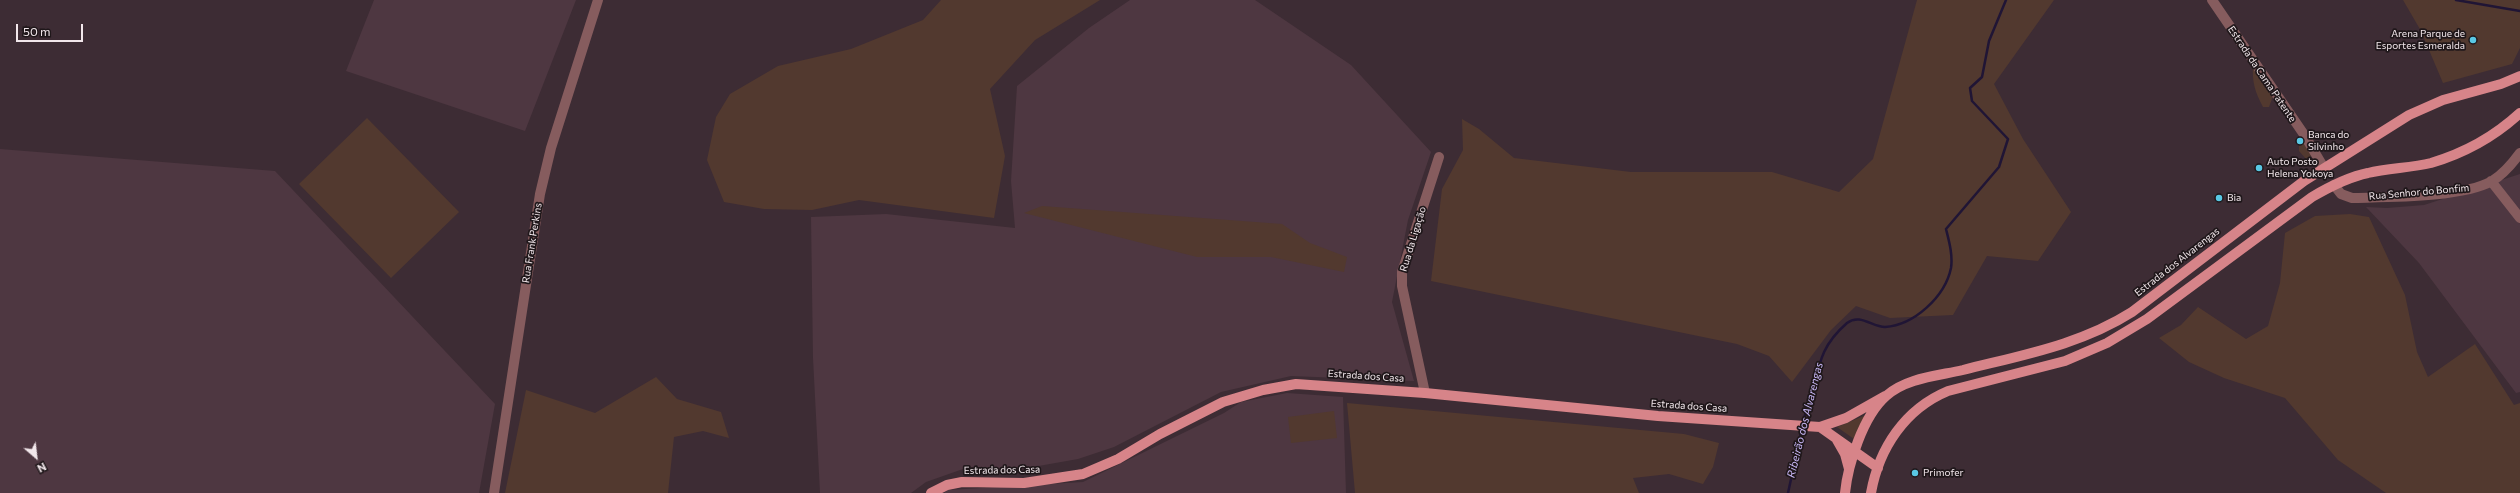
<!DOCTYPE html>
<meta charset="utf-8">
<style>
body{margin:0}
#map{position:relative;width:2520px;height:493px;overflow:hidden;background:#3d2c34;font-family:Commissioner,sans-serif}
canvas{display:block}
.north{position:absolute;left:16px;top:437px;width:40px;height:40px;-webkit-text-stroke:3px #1f171a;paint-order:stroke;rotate:152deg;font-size:11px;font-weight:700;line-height:16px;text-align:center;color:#f2e7eb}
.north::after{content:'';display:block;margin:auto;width:14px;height:18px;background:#f2e7eb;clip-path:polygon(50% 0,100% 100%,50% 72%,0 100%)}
.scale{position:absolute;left:16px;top:24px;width:67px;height:18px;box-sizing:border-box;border:2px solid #f2e7eb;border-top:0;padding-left:5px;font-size:12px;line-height:14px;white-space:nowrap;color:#f2e7eb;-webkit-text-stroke:3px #1f171a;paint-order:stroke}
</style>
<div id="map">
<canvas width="2520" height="493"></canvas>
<div class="north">N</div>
<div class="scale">50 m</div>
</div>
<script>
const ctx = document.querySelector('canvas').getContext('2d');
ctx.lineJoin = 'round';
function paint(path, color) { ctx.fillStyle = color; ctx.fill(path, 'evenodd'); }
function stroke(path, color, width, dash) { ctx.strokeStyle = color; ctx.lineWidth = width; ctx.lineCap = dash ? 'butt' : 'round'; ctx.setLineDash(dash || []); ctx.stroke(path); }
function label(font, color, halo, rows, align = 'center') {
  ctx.font = font + ' Commissioner,sans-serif'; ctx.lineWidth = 3.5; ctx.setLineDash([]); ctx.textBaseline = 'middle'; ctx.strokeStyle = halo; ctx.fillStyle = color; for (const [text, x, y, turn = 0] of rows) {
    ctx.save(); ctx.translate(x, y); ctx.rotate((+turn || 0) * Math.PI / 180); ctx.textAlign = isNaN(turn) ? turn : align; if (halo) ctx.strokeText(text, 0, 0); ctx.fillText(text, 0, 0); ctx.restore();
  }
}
paint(new Path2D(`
 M 374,0 L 576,0 L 525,131 L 346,71 Z
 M 1130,0 L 1255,0 L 1351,65 L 1431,152 L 1408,220 L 1392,302 L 1414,381 L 1291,376 L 1221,392 L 1114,447 L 1078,459 L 999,473 L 963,469 L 926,482 L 911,493 L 820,493 L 813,358 L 811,217 L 886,214 L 1015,228 L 1011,181 L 1017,86 L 1089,28 Z
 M 0,149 L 275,171 L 495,404 L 479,493 L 0,493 Z
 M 2520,174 L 2520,392 L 2516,393 L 2419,263 L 2366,207 L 2387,208 L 2424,205 Z
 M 1287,393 L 1343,397 L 1346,493 L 944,493 L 948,490 L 1083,482 L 1224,413 L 1241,402 Z`), '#4e3741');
paint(new Path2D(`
 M 941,0 L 1100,0 L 1035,40 L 990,89 L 1005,156 L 994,218 L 859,200 L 812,210 L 764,209 L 724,202 L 707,160 L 716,117 L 730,94 L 778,66 L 851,49 L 923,20 Z
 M 1917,0 L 2054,0 L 1994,84 L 2023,139 L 2071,212 L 2038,261 L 1987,256 L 1953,315 L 1890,318 L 1856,306 L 1831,330 L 1792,382 L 1769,356 L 1737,344 L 1431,281 L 1442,189 L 1463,150 L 1462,119 L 1479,129 L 1514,158 L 1631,172 L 1772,172 L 1839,192 L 1873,159 Z
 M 2403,0 L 2520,0 L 2520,48 L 2512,64 L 2443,83 L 2421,31 Z
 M 2253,66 L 2273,96 L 2269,107 L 2263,107 C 2255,92 2252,82 2253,66 Z
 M 367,118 L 459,212 L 391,278 L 299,184 Z
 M 2299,136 L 2310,152 L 2312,166 L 2299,151 Z
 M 1042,206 L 1282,224 L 1310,243 L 1347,257 L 1344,272 L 1271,257 L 1197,257 L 1024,213 Z
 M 2350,214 L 2369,217 L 2405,295 L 2417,352 L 2428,377 L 2475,344 L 2514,405 L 2520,403 L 2520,493 L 2386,493 L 2338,460 L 2285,398 L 2224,378 L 2189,362 L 2159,338 L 2181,325 L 2198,307 L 2246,339 L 2268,326 L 2280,283 L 2285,233 L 2315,216 Z
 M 656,377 L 677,399 L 721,412 L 729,438 L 703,431 L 674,437 L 668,493 L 505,493 L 526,390 L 595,413 Z
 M 1347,403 L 1684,434 L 1719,443 L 1713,467 L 1703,484 L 1669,474 L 1633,478 L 1639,493 L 1355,493 Z
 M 1334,411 L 1337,438 L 1291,443 L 1288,417 Z
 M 1866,415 L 1854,439 L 1837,427 Z`), '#52392f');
stroke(new Path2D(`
 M 2456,0 L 2520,11
 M 1803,424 C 1805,412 1810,401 1813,389 C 1820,360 1823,344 1847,323 C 1860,313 1872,327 1885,327 C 1914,325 1945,297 1951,268 C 1953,255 1949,241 1946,229 L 1999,167 L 2008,139 L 1972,101 L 1970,88 L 1982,77 L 1989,41 L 2006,0
 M 1788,493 L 1802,429`), '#201535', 2.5);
stroke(new Path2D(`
 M 2491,181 L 2520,218
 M 2334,185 L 2341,194 L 2352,198 C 2387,197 2462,198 2492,181 C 2504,174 2512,164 2520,153
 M 1425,393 L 1402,286 L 1402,272 L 1439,157`), '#865c5e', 10);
stroke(new Path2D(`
 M 2212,0 L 2305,136 L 2324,168
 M 494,493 L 540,194 L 551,148 L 598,0`), '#865c5e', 10);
stroke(new Path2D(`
 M 1820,427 L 1878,468
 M 1837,440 L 1845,454 L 1849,469
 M 931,493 L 947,485 L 962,482 L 1024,483 L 1083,474 L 1118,459 L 1160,434 L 1223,402 L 1263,390 L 1296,384 L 1425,393 L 1658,416 L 1820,427 L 1846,418 L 1885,396
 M 1845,493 C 1848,464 1863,416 1886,396 C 1906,378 1937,376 1963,370 C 2022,355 2080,345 2132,312 L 2304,181 L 2409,115 L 2443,100 L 2501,84 L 2520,76
 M 1871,493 C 1879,448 1905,409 1948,391 L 2065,361 L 2107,343 L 2147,319 L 2312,197 C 2329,187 2348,177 2368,173 C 2388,168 2410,168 2431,163 C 2465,153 2494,137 2520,113`), '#d78489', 10);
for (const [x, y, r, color] of [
 [2473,40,4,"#59c8e4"],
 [2300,141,4,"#59c8e4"],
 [2259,168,4,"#59c8e4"],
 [2219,198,4,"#59c8e4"],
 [1915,473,4,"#59c8e4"]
]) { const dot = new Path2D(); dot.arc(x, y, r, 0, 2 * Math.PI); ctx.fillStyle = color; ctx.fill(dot); stroke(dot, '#1f171a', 1.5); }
label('10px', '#f2e7eb', '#1f171a', [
 ["Arena Parque de",2465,34,"right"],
 ["Esportes Esmeralda",2465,46,"right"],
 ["Banca do",2308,135],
 ["Silvinho",2308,147],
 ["Auto Posto",2267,162],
 ["Helena Yokoya",2267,174],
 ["Bia",2227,198],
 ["Primofer",1923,473]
], 'left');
label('10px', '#f2e7eb', '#1f171a', [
 ["Estrada da Cama Patente",2262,74,56],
 ["Rua Senhor do Bonfim",2419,192,-5],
 ["Rua da Ligação",1413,239,-73],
 ["Rua Frank Perkins",532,243,-81],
 ["Estrada dos Alvarengas",2177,262,-38],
 ["Estrada dos Casa",1366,376,4],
 ["Estrada dos Casa",1689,406,4],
 ["Estrada dos Casa",1002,470,-1]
]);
label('italic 11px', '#cab9f9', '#1f171a', [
 ["Ribeirão dos Alvarengas",1805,420,-76]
]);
</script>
